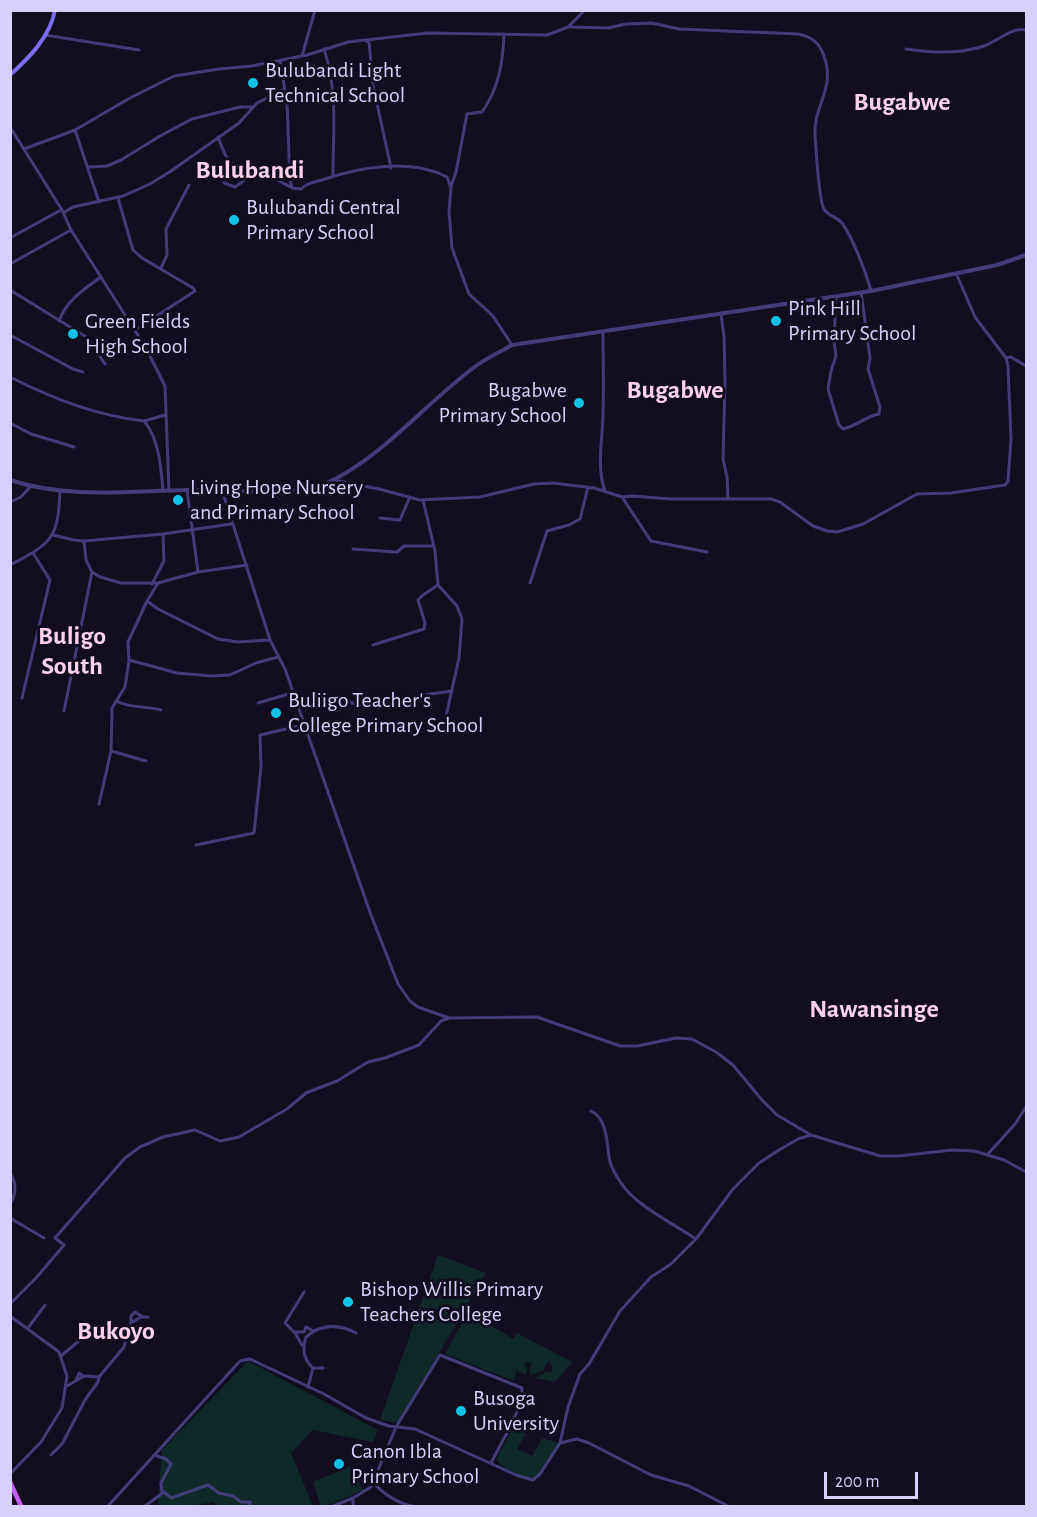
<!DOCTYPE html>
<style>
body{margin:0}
#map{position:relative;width:1037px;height:1517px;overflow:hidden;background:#120e1f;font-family:"Alegreya Sans",sans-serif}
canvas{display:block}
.frame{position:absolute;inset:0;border:12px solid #d8cffc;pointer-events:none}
.scale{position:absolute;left:824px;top:1472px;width:94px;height:27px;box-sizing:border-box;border:3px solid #d8cffc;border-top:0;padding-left:8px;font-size:18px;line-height:21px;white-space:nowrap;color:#d8cffc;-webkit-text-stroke:4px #120e1f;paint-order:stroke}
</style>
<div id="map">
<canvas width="1037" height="1517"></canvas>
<div class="frame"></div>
<div class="scale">200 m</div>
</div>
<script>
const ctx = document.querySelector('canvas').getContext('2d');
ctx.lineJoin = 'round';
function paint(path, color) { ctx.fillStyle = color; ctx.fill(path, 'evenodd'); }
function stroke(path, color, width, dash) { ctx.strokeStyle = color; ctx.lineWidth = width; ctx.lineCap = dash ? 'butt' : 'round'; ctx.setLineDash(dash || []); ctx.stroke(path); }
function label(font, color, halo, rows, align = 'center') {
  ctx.font = font + ' "Alegreya Sans",sans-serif'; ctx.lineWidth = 6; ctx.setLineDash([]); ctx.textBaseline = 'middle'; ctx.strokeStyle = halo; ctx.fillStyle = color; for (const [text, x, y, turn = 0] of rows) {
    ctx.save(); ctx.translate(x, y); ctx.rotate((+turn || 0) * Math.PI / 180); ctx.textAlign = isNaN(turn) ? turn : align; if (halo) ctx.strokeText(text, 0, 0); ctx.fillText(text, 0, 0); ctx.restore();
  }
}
paint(new Path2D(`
 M 438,1255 L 486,1273 L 398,1423 L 380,1420 Z
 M 468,1312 L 513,1339 L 517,1333 L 572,1362 L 555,1382 L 535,1378 L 548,1371 L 550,1373 L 553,1368 L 549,1360 L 544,1368 L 544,1370 L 530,1376 L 529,1370 L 532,1363 L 526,1362 L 524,1367 L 528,1367 L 526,1374 L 516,1371 L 514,1381 L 445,1354 Z
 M 248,1361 L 378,1430 L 373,1442 L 313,1430 L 291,1453 L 313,1506 L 215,1506 L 214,1502 L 190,1506 L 158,1506 L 162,1450 Z
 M 515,1425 L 527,1431 L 517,1449 L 532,1456 L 542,1438 L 559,1443 L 540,1473 L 533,1479 C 519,1475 504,1471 496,1459 Z
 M 351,1466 L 363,1490 L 326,1506 L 321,1506 L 313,1482 Z`), '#112828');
stroke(new Path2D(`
 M 570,27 L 608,28 L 626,24 L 652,23 L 679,29 L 798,34 C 812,37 819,42 824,56 C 836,89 813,105 815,136 C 816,148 819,202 824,209 C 828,216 837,217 842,223 C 853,238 866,273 871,291
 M 45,35 L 139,50
 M 366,41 L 369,42 L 373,85 L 391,168
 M 324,49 C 338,91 333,132 333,175
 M 906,49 C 931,53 960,54 984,46 C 997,42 1012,26 1026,30
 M 302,56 L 315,10
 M 280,60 L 287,103 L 290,180 L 292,188 L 301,189 C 307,183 315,182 322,180 C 359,167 411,158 447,177 L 451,188 L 449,211 L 452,248 L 469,294 L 493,316 L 512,345
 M 10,127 L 62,210 L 71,230 L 146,348 L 165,386 L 169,491
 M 75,130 L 99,202
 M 218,137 C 226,160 230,167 253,174
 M 24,149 L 75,130 L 130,98 L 174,76 L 219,69 L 252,66 L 307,55 L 348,42 L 428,33 L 547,35 L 568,27 L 585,10
 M 89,167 L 107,166 L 121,160 L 160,136 L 192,119 L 240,107 L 252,107
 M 224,183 L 235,187 L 253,174 L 274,178 L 292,188
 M 451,186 L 456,172 L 467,114 L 482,112 C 499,88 503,62 504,34
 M 118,198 L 133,250 L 142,258 L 193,288 L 195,291 L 135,330
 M 63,213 L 73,207 L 123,196 L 150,184 L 171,171 L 239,123 L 257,103 L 285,89
 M 10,238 L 61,210
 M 10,264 L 71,230
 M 161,268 L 167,255 L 166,229 L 189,185
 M 10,290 L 88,338 L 105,364
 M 836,297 L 834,342 L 836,356 L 831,371 L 828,389 L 839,425 L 843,429 C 859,425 866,416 879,414 L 880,407 L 868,369 L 870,358 L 861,292
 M 721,314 L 724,336 L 725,380 L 723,459 L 727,477 L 728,499
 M 59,321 C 66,301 84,289 101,277
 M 603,332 C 603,359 604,386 603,412 C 603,438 596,467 605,491
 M 10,335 L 73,369 L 83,372
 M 1006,358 L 1011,357 L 1026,366
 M 10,377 C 51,398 98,416 144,421 C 159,438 161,468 163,491
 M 144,421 L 165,415
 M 10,423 L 31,434 L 74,447
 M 334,480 L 379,489 L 420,500 L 480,497 L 534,484 L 553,483 L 594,488 L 622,497 L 633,496 L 670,499 L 771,499 L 780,502 L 813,526 L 827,531 L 837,532 L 863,524 L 917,494 L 951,493 L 1005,485 L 1008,481 L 1011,439 L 1008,366 L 1006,358 L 975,317 L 956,273
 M 187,490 L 198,572
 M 222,490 L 270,640 L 285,669 L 371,915 L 398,984 L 410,1001 L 418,1007 L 449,1018
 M 622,497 L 651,541 L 707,552
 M 423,500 L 435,551 L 438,585 L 457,606 L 462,619 L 459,658 L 442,734
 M 10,502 L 21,497 L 30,487
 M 380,518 L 400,520 L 409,499
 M 53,535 L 74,540 L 84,541 L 86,560 L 92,572 L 100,577 L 121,583 L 158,583 L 198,572 L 247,565
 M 84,541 L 163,534
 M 353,549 L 397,552 L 404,546 L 434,546
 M 10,565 C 52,543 58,539 60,491
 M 158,583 L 147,601 L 158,609 L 218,639 L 238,642 L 270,640
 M 530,583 L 547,531 L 569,525 L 580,519 L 588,487
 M 152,584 L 164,561 L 163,534 L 231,524
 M 147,601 L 128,642 L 129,660 L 177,673 L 212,676 L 230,675 L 256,663 L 278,657
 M 373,645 L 424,629 L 425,623 L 418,600 L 423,595 L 438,585
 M 22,698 L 50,580 L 33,553
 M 116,701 C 129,708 146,706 161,710
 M 258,703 L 292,693 L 306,697 L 359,704 L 452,691
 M 64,711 L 92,572
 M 111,751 L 146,761
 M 99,804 L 111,751 L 112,708 L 125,687 L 129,660
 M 196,845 L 254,833 L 261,767 L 260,735 L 303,725
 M 591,1111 C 609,1120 606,1145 610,1162 C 612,1169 617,1177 621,1183 C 636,1206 674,1224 696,1239
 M 988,1154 L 1015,1124 L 1026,1107
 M 10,1173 C 17,1183 16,1194 10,1205
 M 10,1218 L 44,1238
 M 10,1304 L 36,1278 L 64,1245 L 55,1238 L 125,1158 L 140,1147 L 163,1137 L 195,1130 L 220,1141 L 239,1137 L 287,1109 L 306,1093 L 337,1081 L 368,1062 L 385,1058 L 419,1045 L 441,1021 L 449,1018 L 537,1017 L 620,1046 L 637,1046 L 676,1038 L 692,1039 L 716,1052 L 733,1065 L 762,1100 L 777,1115 L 811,1135
 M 10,1316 L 59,1352 L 67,1376 L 62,1408 L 41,1442 L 10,1474
 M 131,1323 L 131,1316 L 135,1312 L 143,1317
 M 28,1328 L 45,1305
 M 295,1332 L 304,1332 L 306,1327 L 313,1331
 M 302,1345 L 295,1333 L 285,1323 L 304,1292
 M 61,1356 L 98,1325 L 114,1335 L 120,1336 L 127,1332
 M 313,1368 L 323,1368
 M 76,1380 L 79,1373 L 83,1376
 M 67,1386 L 84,1376 L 99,1377
 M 308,1387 L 313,1368 C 303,1359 302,1349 306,1337 C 322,1323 339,1324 356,1333
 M 560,1443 L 577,1439 L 589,1443 L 651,1475 L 689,1486 L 728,1506
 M 51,1455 L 62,1444 L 85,1400 L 98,1382 L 99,1377 L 124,1347 L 131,1323 L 141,1317 L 148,1317
 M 154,1455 L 166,1459 L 171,1464 L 161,1483 L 162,1492
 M 377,1456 L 385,1457
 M 374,1483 C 383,1494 399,1504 413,1506
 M 108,1506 L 240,1361 L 250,1359 L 324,1394 L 366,1418 L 389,1426 L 415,1429 L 516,1475 L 533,1480 L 540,1474 L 560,1443 L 568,1407 L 580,1374 L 589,1364 L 620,1311 L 651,1277 L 671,1264 L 696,1239 L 733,1189 L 759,1163 L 779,1150 L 798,1139 L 811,1135 L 880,1156 L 899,1156 L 952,1150 L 974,1151 L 1004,1160 L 1026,1172
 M 145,1506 L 164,1492 L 171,1498 L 208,1485 L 219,1493 L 233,1496 L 241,1502 L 250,1502 L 250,1506
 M 333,1506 L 353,1498 L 371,1487 L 396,1427 L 440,1355 L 522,1388 C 523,1410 501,1442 491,1463
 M 353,1506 L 353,1498`), '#433c7b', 3);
stroke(new Path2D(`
 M 10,480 C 67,499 128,491 186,490 C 229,489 298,499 335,479 C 388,451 428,401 476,366 C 487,358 500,352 512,345 L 871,291 L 997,265 L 1026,255`), '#433c7b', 4);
stroke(new Path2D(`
 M 10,75 C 29,58 50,37 55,10`), '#7b6df5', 4);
stroke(new Path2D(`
 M 10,1482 L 21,1506`), '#c75ef4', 4.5);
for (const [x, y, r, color] of [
 [253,83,6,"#0fc1e7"],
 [234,220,6,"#0fc1e7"],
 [776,321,6,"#0fc1e7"],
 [73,334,6,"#0fc1e7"],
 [579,403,6,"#0fc1e7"],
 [178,500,6,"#0fc1e7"],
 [276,713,6,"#0fc1e7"],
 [348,1302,6,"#0fc1e7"],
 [461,1411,6,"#0fc1e7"],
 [339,1464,6,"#0fc1e7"]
]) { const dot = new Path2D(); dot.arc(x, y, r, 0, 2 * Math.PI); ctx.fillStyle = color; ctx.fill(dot); stroke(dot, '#120e1f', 2); }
label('22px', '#d8cffc', '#120e1f', [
 ["Bulubandi Light",265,70],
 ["Technical School",265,95],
 ["Bulubandi Central",246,207],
 ["Primary School",246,232],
 ["Pink Hill",788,308],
 ["Primary School",788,333],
 ["Green Fields",85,321],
 ["High School",85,346],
 ["Bugabwe",567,390,"right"],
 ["Primary School",567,415,"right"],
 ["Living Hope Nursery",190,487],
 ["and Primary School",190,512],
 ["Buliigo Teacher's",288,700],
 ["College Primary School",288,725],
 ["Bishop Willis Primary",360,1289],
 ["Teachers College",360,1314],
 ["Busoga",473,1398],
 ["University",473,1423],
 ["Canon Ibla",351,1451],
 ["Primary School",351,1476]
], 'left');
label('bold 26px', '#fcd1e9', '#120e1f', [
 ["Bugabwe",902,102],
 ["Bulubandi",250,170],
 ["Bugabwe",675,390],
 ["Buligo",72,636],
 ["South",72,666],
 ["Nawansinge",874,1009],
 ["Bukoyo",116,1331]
]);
</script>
